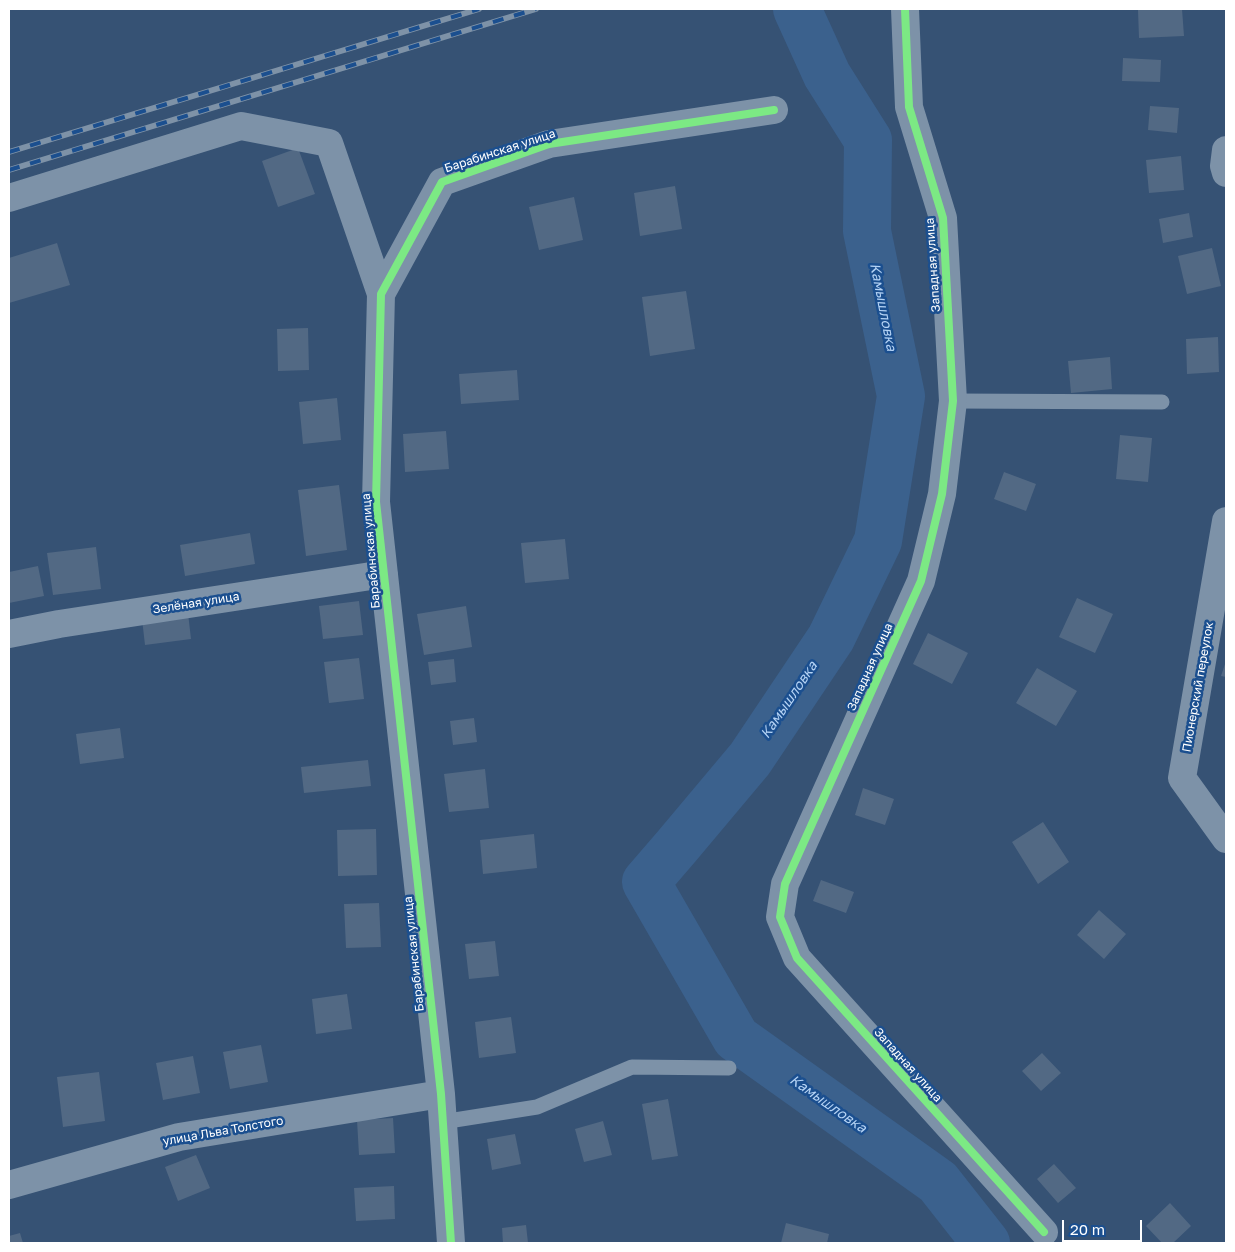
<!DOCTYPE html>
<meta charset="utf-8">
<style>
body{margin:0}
#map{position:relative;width:1235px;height:1252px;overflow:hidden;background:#365274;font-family:"Golos Text",sans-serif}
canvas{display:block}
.frame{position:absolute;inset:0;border:10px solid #fff;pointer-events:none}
.scale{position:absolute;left:1062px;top:1220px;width:80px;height:22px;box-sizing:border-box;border:2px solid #fff;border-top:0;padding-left:6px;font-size:15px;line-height:18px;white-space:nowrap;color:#fff;-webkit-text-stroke:4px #1b4f8f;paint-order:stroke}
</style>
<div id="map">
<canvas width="1235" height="1252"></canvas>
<div class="frame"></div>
<div class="scale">20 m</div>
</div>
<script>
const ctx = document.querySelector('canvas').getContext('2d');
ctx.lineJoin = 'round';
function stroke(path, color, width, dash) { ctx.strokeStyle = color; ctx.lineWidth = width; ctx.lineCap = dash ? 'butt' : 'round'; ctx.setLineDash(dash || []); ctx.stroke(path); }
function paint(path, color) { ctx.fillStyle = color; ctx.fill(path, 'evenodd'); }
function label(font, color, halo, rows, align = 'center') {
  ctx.font = font + ' "Golos Text",sans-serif'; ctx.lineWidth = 5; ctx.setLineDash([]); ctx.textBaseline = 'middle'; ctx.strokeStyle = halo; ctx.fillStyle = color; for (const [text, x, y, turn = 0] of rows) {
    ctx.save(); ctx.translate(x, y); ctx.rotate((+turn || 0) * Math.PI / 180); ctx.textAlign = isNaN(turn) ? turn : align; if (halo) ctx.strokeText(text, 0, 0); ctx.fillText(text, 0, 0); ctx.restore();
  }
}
stroke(new Path2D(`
 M 797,9 L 827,75 L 868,140 L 867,231 L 901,396 L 878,541 L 831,638 L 750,759 L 677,846 L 646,882 L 736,1038 L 938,1182 L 986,1243`), '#3b618d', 48);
paint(new Path2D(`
 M 1182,9 L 1184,36 L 1139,38 L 1138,10 Z
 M 1123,58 L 1161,60 L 1160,82 L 1122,81 Z
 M 1150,106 L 1179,108 L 1177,133 L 1148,130 Z
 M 298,148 L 315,194 L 278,207 L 262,161 Z
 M 1181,156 L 1184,190 L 1149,193 L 1146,160 Z
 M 675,186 L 682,229 L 640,236 L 634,193 Z
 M 574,197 L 583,240 L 539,250 L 529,207 Z
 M 1189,213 L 1193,237 L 1163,243 L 1159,219 Z
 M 57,243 L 70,285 L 9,303 L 9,258 Z
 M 1212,248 L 1221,286 L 1187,294 L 1178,256 Z
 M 686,291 L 695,349 L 650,356 L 642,297 Z
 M 308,328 L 309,370 L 278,371 L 277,329 Z
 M 1218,337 L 1219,372 L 1187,374 L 1186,339 Z
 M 1110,357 L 1112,389 L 1071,393 L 1068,361 Z
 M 517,370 L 519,400 L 461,404 L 459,374 Z
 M 337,398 L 341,440 L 303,444 L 299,402 Z
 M 446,431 L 449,469 L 405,472 L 403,434 Z
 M 1120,435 L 1152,438 L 1148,482 L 1116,479 Z
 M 1004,472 L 1036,484 L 1026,511 L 994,499 Z
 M 339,485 L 347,550 L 306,556 L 298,490 Z
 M 250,533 L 255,564 L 185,576 L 180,545 Z
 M 565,539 L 569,579 L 525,583 L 521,543 Z
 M 96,547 L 101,589 L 53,595 L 47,553 Z
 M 38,566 L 44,596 L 9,603 L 9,572 Z
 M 1077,598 L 1113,614 L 1095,653 L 1059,637 Z
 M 359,601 L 363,635 L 323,639 L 319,606 Z
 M 466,606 L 472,647 L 424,655 L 417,614 Z
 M 188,613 L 191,639 L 145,645 L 142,619 Z
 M 928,633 L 968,653 L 952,684 L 913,664 Z
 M 359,658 L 364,699 L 329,703 L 324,662 Z
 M 454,659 L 456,682 L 431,685 L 428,662 Z
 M 1226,661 L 1226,677 L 1221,676 Z
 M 1037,668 L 1077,691 L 1056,726 L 1016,703 Z
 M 474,718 L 477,742 L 453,745 L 450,721 Z
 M 120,728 L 124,758 L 80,764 L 76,734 Z
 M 368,760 L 371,786 L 304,793 L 301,767 Z
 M 485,769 L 489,808 L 449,812 L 444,774 Z
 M 863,788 L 894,799 L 885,825 L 855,815 Z
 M 1043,822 L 1069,862 L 1038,884 L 1012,842 Z
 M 376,829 L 377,875 L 338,876 L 337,830 Z
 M 534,834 L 537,868 L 483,874 L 480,840 Z
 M 821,880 L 854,892 L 846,913 L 813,901 Z
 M 379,903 L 381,947 L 346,948 L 344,904 Z
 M 1099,910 L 1126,934 L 1104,959 L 1077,935 Z
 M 495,941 L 499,976 L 469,979 L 465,944 Z
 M 347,994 L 352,1029 L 316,1034 L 312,999 Z
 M 511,1017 L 516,1053 L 479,1058 L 475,1022 Z
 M 261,1045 L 268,1082 L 230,1089 L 223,1052 Z
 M 1042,1053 L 1061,1073 L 1041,1091 L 1022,1071 Z
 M 193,1056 L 200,1093 L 163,1100 L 156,1063 Z
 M 99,1072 L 105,1121 L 63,1127 L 57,1077 Z
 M 668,1099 L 678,1156 L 652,1160 L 642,1104 Z
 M 393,1118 L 395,1153 L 359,1155 L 357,1120 Z
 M 603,1121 L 612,1155 L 584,1162 L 575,1129 Z
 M 515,1134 L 521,1164 L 492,1170 L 487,1139 Z
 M 196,1155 L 210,1188 L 178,1201 L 165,1167 Z
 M 1054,1164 L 1076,1188 L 1058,1203 L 1037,1179 Z
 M 394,1186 L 395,1219 L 356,1221 L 354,1188 Z
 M 1170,1203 L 1191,1226 L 1173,1243 L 1162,1243 L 1146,1226 Z
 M 786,1223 L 829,1234 L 827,1243 L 781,1243 Z
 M 526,1225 L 528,1243 L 503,1243 L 502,1228 Z
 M 20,1233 L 23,1243 L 9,1243 L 9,1236 Z`), '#526984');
stroke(new Path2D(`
 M 953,401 L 1162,402
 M 442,1122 L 537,1107 L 632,1067 L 729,1068`), '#7d92a8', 15);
stroke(new Path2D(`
 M 905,9 L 909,107 L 943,218 L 953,401 L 942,494 L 921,581 L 785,884 L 780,917 L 797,958 L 1044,1232
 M 1226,150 L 1224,166 L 1226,173
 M 9,198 L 241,126 L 329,143 L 381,294
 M 1226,521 L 1182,778 L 1226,839
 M 9,634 L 59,624 L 384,574
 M 9,1185 L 179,1137 L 441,1094
 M 451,1243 L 441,1094 L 376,502 L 381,294 L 442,182 L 549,144 L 774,110`), '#7d92a8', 28);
const rail = new Path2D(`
 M 9,152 L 479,9
 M 9,170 L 536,9`);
stroke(rail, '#7e92a7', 5.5);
stroke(rail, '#1b4f8f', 4, [11]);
stroke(new Path2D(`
 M 905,9 L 909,107 L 943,218 L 953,401 L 942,494 L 921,581 L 785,884 L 780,917 L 797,958 L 1044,1232
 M 451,1243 L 441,1094 L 376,502 L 381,294 L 442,182 L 549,144 L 774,110`), '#7ce984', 8);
label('12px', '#fff', '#1b4f8f', [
 ["Барабинская улица",500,151,-18],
 ["Западная улица",933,265,-94],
 ["Барабинская улица",371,551,-95],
 ["Зелёная улица",196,603,-9],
 ["Западная улица",870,667,-66],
 ["Пионерский переулок",1198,687,-80],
 ["Барабинская улица",414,954,-96],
 ["Западная улица",908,1065,48],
 ["улица Льва Толстого",223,1131,-10]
]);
label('italic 14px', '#b5d3f5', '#1b4f8f', [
 ["Камышловка",883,307,79],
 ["Камышловка",789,700,-56],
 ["Камышловка",828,1104,35]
]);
</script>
